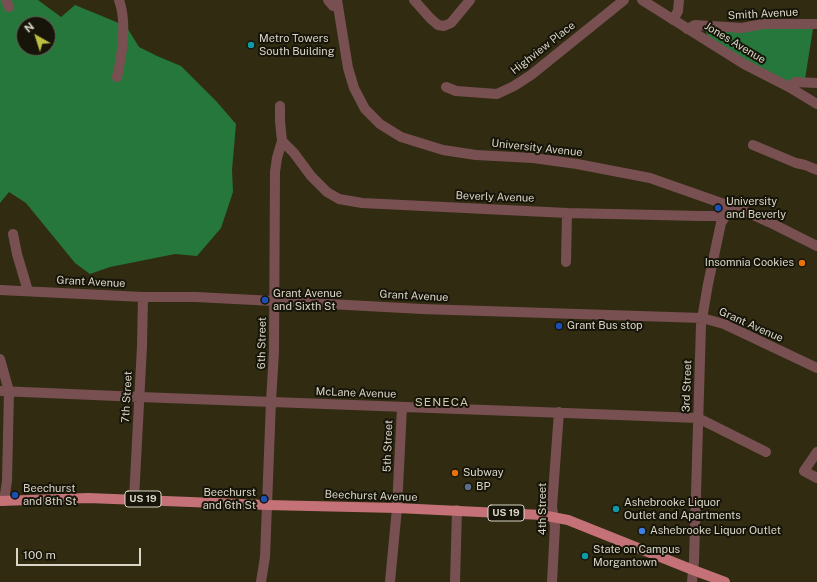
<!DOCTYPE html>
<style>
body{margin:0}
#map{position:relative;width:817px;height:582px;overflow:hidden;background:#312c11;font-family:"Public Sans",sans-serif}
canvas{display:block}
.north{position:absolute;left:16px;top:16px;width:40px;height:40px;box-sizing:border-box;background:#171409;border:1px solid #656255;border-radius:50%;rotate:321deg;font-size:11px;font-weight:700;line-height:16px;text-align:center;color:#d9d6c6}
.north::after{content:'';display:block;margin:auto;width:14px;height:18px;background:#bebf42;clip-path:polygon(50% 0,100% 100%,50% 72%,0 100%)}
.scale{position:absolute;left:16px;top:548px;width:125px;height:18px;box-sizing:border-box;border:2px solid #d9d6c6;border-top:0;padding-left:5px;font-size:12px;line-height:14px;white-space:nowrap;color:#d9d6c6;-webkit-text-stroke:3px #171409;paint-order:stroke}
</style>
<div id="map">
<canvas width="817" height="582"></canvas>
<div class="north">N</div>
<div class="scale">100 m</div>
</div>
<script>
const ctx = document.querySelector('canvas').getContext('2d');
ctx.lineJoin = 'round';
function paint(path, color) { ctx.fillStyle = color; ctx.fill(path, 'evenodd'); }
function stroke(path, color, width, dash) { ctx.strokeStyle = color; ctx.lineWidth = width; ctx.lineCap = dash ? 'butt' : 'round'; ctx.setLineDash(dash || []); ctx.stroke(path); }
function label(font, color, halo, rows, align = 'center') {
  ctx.font = font + ' "Public Sans",sans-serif'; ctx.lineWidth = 4; ctx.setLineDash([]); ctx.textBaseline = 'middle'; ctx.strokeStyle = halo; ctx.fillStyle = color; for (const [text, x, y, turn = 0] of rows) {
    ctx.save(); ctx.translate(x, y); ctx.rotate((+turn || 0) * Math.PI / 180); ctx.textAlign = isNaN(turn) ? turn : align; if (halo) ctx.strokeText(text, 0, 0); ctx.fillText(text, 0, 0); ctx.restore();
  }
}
paint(new Path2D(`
 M 0,0 L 38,0 L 61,17 L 75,5 L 126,26 L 139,47 L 157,56 L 181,66 L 216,101 L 236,124 L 232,170 L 233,192 L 221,228 L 197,256 L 175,254 L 110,267 L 90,274 L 75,263 L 26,203 L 9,192 L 0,203 ZM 24,24 L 48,24 L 48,48 L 24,48 Z
 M 705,29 L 813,29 L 805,79 L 789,84 L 754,66 L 708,37 Z`), '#25773b');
stroke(new Path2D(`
 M 6,0 L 9,7
 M 328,0 L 333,6 L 338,6
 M 337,0 L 348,68 L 354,88 L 365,109 L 380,124 L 401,137 L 443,150 L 476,155 L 533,158 L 577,164 L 650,178 L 744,211 L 773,224 L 817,246
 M 414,0 L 430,18 L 438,25 L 444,26 L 451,23 L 470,0
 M 642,0 L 744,64 L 789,87 L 817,104
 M 673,20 L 678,11 L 679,0
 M 687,29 L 695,25 L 742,28 L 763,24 L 817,24
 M 117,77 C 122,55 127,22 119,0
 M 446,87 L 456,91 L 497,94 L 514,86 L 531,75 L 624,0
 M 789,87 L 795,82 L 817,83
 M 282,141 L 294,153 L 311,176 L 327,192 L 339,199 L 362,203 L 567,213 L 701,216 L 717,216 L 729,205
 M 753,145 L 796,163 L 805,165 L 817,170
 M 13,234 L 17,254 L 28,291
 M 566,262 L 567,213
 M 0,290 L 143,297 L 196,297 L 274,301 L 422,309 L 702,318 L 724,324 L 817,368
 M 0,359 L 9,391 L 7,481 L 4,501
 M 0,391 L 140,397 L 698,418 L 766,452
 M 817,452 L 804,471 L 817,478
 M 134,499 L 142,346 L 143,297
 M 261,582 L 265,557 L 271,401 L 274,352 L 275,172 L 277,158 L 282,141 L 280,121 L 280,106
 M 390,582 L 397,508 L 402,407
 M 455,582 L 457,510
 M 552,582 L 555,526 L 552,507 L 559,412
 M 692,582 L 694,561 L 701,325 L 708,284 L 721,223 L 725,217 L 727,209`), '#795052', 10);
stroke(new Path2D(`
 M 0,501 L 88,498 L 267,505 L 397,508 L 542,515 L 568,520 L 693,570 L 725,582`), '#c47277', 10);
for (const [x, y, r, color] of [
 [251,45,4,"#0f9aa8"],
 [718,208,4,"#1a4fb4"],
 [802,263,4,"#e8710a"],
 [265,300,4,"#1a4fb4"],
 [559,326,4,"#1a4fb4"],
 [455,473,4,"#e8710a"],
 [468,487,4,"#5c6f8a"],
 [15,495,4,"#1a4fb4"],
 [264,499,4,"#1a4fb4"],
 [616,509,4,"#0f9aa8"],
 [642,531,4,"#3f7fe0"],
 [585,556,4,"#0f9aa8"]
]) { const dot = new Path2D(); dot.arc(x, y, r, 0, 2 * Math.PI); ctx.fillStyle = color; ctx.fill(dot); stroke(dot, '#171409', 1.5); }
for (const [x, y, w] of [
 [143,499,36],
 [506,513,36]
]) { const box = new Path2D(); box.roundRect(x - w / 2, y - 8, w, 16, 3); ctx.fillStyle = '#171409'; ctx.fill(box); stroke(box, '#d9d6c6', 1); }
label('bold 10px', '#d9d6c6', null, [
 ["US 19",143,499],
 ["US 19",506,513]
]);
label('11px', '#d9d6c6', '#171409', [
 ["Smith Avenue",763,14,-3],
 ["Jones Avenue",735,43,31],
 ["Highview Place",543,48,-38],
 ["University Avenue",537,148,6],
 ["Beverly Avenue",495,197,2],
 ["Grant Avenue",91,282,3],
 ["Grant Avenue",414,296,3],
 ["Grant Avenue",751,325,24],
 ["6th Street",262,343,-89],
 ["3rd Street",687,386,-88],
 ["McLane Avenue",356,393,2],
 ["7th Street",127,397,-87],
 ["5th Street",388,446,-88],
 ["Beechurst Avenue",371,496,2],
 ["4th Street",543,509,-90]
]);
label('11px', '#d9d6c6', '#171409', [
 ["Metro Towers",259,39],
 ["South Building",259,52],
 ["University",726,202],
 ["and Beverly",726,215],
 ["Insomnia Cookies",794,263,"right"],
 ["Grant Avenue",273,294],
 ["and Sixth St",273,307],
 ["Grant Bus stop",567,326],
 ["Subway",463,473],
 ["BP",476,487],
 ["Beechurst",23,489],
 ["and 8th St",23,502],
 ["Beechurst",256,493,"right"],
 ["and 6th St",256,506,"right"],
 ["Ashebrooke Liquor",624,503],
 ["Outlet and Apartments",624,516],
 ["Ashebrooke Liquor Outlet",650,531],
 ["State on Campus",593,550],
 ["Morgantown",593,563]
], 'left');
ctx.letterSpacing = '1px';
label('12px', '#cdc7a7', '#171409', [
 ["SENECA",442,402]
]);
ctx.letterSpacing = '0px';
</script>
